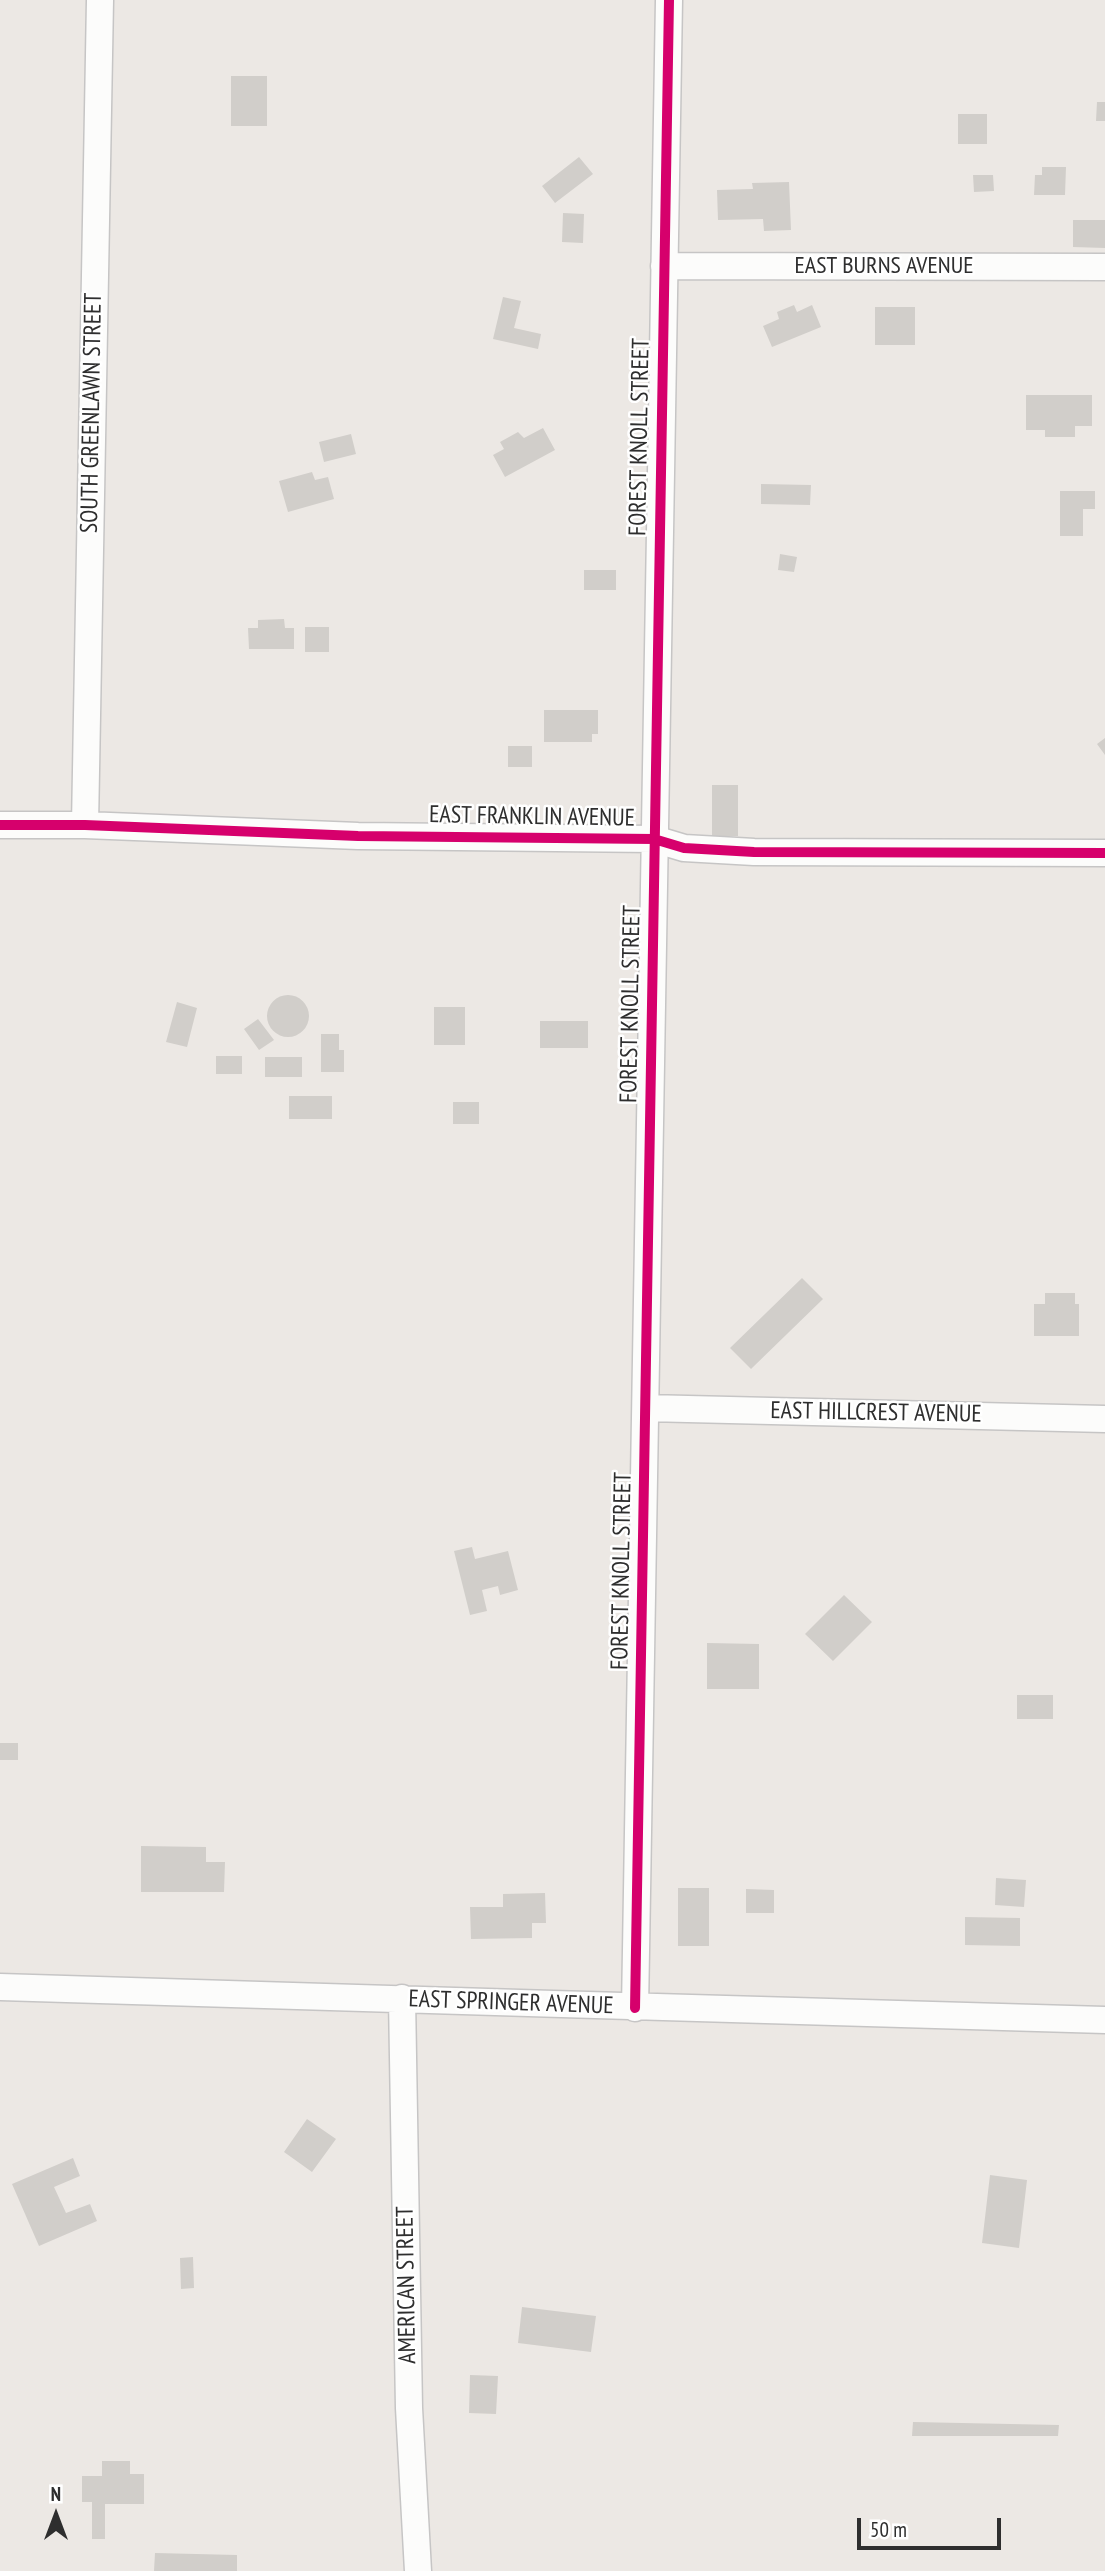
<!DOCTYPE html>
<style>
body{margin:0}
#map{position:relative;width:1105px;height:2571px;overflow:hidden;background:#ece8e4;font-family:"PT Sans Narrow",sans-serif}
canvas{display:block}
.north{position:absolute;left:21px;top:2480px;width:70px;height:70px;-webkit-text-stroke:5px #fff;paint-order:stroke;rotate:0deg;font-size:19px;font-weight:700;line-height:28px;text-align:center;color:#2e2e2e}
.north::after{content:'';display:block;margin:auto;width:24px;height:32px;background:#2e2e2e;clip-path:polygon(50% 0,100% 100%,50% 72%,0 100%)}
.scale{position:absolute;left:857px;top:2518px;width:144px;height:32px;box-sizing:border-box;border:4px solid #2e2e2e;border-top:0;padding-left:9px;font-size:21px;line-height:24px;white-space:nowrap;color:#2e2e2e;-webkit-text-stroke:5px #fff;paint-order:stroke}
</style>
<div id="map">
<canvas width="1105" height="2571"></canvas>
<div class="north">N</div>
<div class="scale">50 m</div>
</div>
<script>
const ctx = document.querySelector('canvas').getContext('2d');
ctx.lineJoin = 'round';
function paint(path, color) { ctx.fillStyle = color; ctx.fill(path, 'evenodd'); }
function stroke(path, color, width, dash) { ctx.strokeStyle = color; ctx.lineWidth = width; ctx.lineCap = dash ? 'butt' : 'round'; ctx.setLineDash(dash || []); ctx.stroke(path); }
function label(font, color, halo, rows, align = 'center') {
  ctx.font = font + ' "PT Sans Narrow",sans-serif'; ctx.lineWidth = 5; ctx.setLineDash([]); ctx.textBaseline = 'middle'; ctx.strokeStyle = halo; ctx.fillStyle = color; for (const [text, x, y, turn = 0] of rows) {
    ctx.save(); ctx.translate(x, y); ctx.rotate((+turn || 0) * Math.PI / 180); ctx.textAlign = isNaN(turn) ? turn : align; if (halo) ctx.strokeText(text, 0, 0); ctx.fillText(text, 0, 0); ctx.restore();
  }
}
paint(new Path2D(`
 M 231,76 L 267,76 L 267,126 L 231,126 Z
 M 1097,102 L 1105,102 L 1105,121 L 1096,121 Z
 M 958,114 L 987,114 L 987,144 L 958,144 Z
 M 579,157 L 593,174 L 555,203 L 542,186 Z
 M 1042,167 L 1066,167 L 1065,195 L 1034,195 L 1035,175 L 1042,175 Z
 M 973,175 L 993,175 L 994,191 L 974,192 Z
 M 789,182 L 791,230 L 764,231 L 763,219 L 718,220 L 717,190 L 753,189 L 752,183 Z
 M 563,213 L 584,214 L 583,243 L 562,242 Z
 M 1073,220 L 1105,220 L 1105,248 L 1073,247 Z
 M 503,297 L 521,301 L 514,328 L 541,334 L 538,349 L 493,339 Z
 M 794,305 L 797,312 L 812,305 L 821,327 L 772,347 L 763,326 L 779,319 L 777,312 Z
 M 875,307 L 915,307 L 915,345 L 875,345 Z
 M 1026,395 L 1092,395 L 1092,426 L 1075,426 L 1075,437 L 1045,437 L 1045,430 L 1026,430 Z
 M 543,428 L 555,450 L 505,477 L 493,455 L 504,449 L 500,442 L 518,432 L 524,438 Z
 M 351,434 L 356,454 L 324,462 L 319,442 Z
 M 312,472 L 315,480 L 328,477 L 334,499 L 288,512 L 279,481 Z
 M 761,484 L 811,485 L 810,505 L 761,504 Z
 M 1060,491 L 1095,491 L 1095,509 L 1083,509 L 1083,536 L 1060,536 Z
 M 780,554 L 797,557 L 794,572 L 778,570 Z
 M 584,570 L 616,570 L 616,590 L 584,590 Z
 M 284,619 L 285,628 L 294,628 L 294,649 L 249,649 L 248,628 L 258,628 L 258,620 Z
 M 305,627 L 329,627 L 329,652 L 305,652 Z
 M 544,710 L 598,710 L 598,734 L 592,734 L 592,742 L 544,742 Z
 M 1105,738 L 1105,755 L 1097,744 Z
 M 508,746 L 532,746 L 532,767 L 508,767 Z
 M 712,785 L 738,785 L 738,836 L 712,836 Z
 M267 1016a21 21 0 1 1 42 0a21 21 0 1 1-42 0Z
 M 177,1002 L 197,1008 L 187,1047 L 166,1042 Z
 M 434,1007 L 465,1007 L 465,1045 L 434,1045 Z
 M 258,1019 L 274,1040 L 259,1050 L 244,1029 Z
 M 540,1021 L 588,1021 L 588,1048 L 540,1048 Z
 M 321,1034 L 339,1034 L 339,1050 L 344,1050 L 344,1072 L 321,1072 Z
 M 216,1056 L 242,1056 L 242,1074 L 216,1074 Z
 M 265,1057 L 302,1057 L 302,1077 L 265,1077 Z
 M 289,1096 L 332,1096 L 332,1119 L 289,1119 Z
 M 453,1102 L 479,1102 L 479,1124 L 453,1124 Z
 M 802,1278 L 823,1299 L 751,1369 L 730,1348 Z
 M 1045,1293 L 1075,1293 L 1075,1304 L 1079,1304 L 1079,1336 L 1034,1336 L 1034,1304 L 1045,1304 Z
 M 472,1547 L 475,1559 L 508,1551 L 518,1590 L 500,1595 L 498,1586 L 482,1590 L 487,1611 L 470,1615 L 454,1551 Z
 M 844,1595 L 872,1622 L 833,1661 L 805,1634 Z
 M 707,1643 L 759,1644 L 759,1689 L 707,1689 Z
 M 1017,1695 L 1053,1695 L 1053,1719 L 1017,1719 Z
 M 0,1743 L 18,1743 L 18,1760 L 0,1760 Z
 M 141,1846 L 206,1847 L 206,1862 L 225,1862 L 224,1892 L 141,1892 Z
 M 996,1878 L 1026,1880 L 1024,1907 L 995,1905 Z
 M 678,1888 L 709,1888 L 709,1946 L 678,1946 Z
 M 746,1889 L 774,1890 L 774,1913 L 746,1913 Z
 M 545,1893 L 546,1923 L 532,1923 L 532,1938 L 471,1939 L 470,1907 L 503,1907 L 503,1894 Z
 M 965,1917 L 1020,1918 L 1020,1946 L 965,1945 Z
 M 307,2119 L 336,2139 L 312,2172 L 284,2152 Z
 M 73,2158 L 80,2176 L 54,2187 L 66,2213 L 90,2204 L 97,2221 L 39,2246 L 12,2184 Z
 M 990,2175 L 1027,2180 L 1019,2248 L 982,2243 Z
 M 193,2257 L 194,2288 L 181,2289 L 180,2258 Z
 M 522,2307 L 596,2316 L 591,2352 L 518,2343 Z
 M 470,2375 L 498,2376 L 496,2414 L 469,2413 Z
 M 913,2422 L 1059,2425 L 1058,2436 L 912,2436 Z
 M 102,2461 L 130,2461 L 130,2474 L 144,2474 L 144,2504 L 105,2504 L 105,2539 L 92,2539 L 92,2502 L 82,2502 L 82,2476 L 102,2476 Z
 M 155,2553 L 237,2555 L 237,2571 L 154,2571 Z`), '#d1ceca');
const minor = new Path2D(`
 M 664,266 L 1105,267
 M 0,825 L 85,825 L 358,836 L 654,839 L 684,848 L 754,852 L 1105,853
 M 85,825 L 100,0
 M 646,1408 L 1105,1419
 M 0,1987 C 368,1997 737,2011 1105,2020
 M 402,1998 L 409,2408 L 418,2571
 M 635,2008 L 669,0`);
stroke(minor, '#c6c5c5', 29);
stroke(minor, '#fcfcfb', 26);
stroke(new Path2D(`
 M 0,825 L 85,825 L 358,836 L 654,839 L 684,848 L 754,852 L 1105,853
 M 635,2008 L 669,0`), '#d6006c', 10);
label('24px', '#2e2e2e', '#fff', [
 ["EAST BURNS AVENUE",884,266],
 ["SOUTH GREENLAWN STREET",92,413,-89],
 ["FOREST KNOLL STREET",640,437,-89],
 ["EAST FRANKLIN AVENUE",532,817,1],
 ["FOREST KNOLL STREET",631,1004,-89],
 ["EAST HILLCREST AVENUE",876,1413,1],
 ["FOREST KNOLL STREET",622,1571,-89],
 ["EAST SPRINGER AVENUE",511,2003,2],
 ["AMERICAN STREET",407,2285,-91]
]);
</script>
